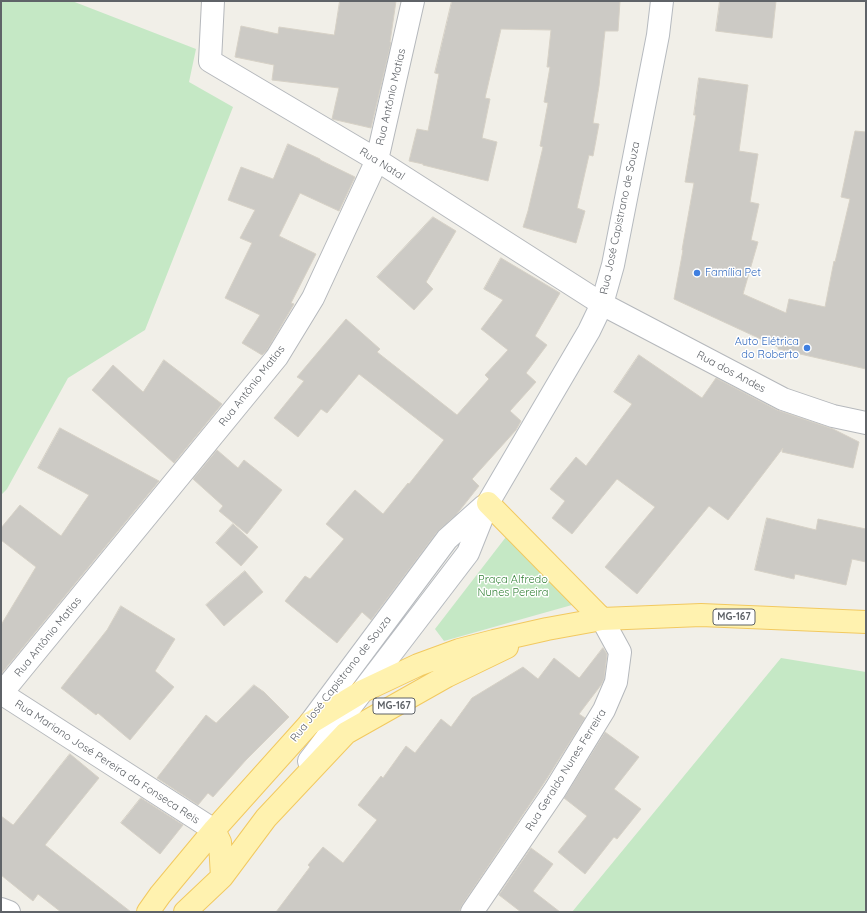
<!DOCTYPE html>
<meta charset="utf-8">
<style>
body{margin:0}
#map{position:relative;width:867px;height:913px;overflow:hidden;background:#f1efe8;font-family:Quicksand,sans-serif}
canvas{display:block}
.frame{position:absolute;inset:0;border:2px solid #5f6368;pointer-events:none}
</style>
<div id="map">
<canvas width="867" height="913"></canvas>
<div class="frame"></div>
</div>
<script>
const ctx = document.querySelector('canvas').getContext('2d');
ctx.lineJoin = 'round';
function paint(path, color) { ctx.fillStyle = color; ctx.fill(path, 'evenodd'); }
function stroke(path, color, width, dash) { ctx.strokeStyle = color; ctx.lineWidth = width; ctx.lineCap = dash ? 'butt' : 'round'; ctx.setLineDash(dash || []); ctx.stroke(path); }
function label(font, color, halo, rows, align = 'center') {
  ctx.font = font + ' Quicksand,sans-serif'; ctx.lineWidth = 3; ctx.setLineDash([]); ctx.textBaseline = 'middle'; ctx.strokeStyle = halo; ctx.fillStyle = color; for (const [text, x, y, turn = 0] of rows) {
    ctx.save(); ctx.translate(x, y); ctx.rotate((+turn || 0) * Math.PI / 180); ctx.textAlign = isNaN(turn) ? turn : align; if (halo) ctx.strokeText(text, 0, 0); ctx.fillText(text, 0, 0); ctx.restore();
  }
}
paint(new Path2D(`
 M 1,1 L 72,1 L 196,49 L 189,82 L 233,107 L 145,330 L 68,378 L 7,489 L 1,495 Z
 M 509,533 L 579,603 L 444,641 L 435,629 Z
 M 781,658 L 866,672 L 866,912 L 572,912 Z`), '#c5e8c5');
const building = new Path2D(`
 M 340,1 L 396,1 L 390,42 L 391,43 L 371,128 L 332,119 L 339,88 L 272,80 L 274,65 L 235,57 L 241,26 L 278,34 L 279,27 L 334,35 Z
 M 452,1 L 620,1 L 618,31 L 605,31 L 599,86 L 593,123 L 599,124 L 593,156 L 589,155 L 577,208 L 585,211 L 576,243 L 523,227 L 528,211 L 543,147 L 540,146 L 548,103 L 544,102 L 550,67 L 547,67 L 551,30 L 501,29 L 485,98 L 490,99 L 482,138 L 497,142 L 488,181 L 423,165 L 423,164 L 409,161 L 417,129 L 428,131 L 439,74 L 435,73 Z
 M 720,1 L 776,1 L 772,38 L 716,31 Z
 M 699,78 L 748,85 L 739,151 L 758,154 L 750,202 L 759,204 L 751,240 L 758,242 L 743,294 L 786,313 L 789,299 L 825,307 L 834,261 L 835,262 L 850,199 L 841,197 L 855,131 L 866,132 L 866,369 L 778,349 L 778,347 L 674,299 L 683,250 L 682,250 L 694,183 L 685,182 L 696,115 L 694,115 Z
 M 288,144 L 320,159 L 320,160 L 355,177 L 339,211 L 300,193 L 279,236 L 316,254 L 291,303 L 294,304 L 267,350 L 262,355 L 242,343 L 260,315 L 225,298 L 252,243 L 240,238 L 255,210 L 228,200 L 241,167 L 273,179 Z
 M 433,217 L 456,231 L 426,282 L 433,289 L 414,310 L 377,277 Z
 M 501,258 L 560,293 L 535,336 L 547,345 L 526,373 L 536,382 L 510,411 L 521,421 L 516,430 L 472,479 L 479,486 L 456,515 L 437,532 L 371,620 L 362,612 L 337,643 L 285,601 L 305,576 L 310,579 L 344,539 L 326,524 L 355,490 L 383,514 L 408,483 L 409,484 L 444,440 L 359,374 L 327,413 L 321,409 L 298,437 L 274,418 L 304,381 L 297,377 L 346,319 L 380,349 L 377,352 L 457,415 L 489,379 L 485,375 L 508,350 L 481,329 L 503,300 L 484,289 Z
 M 639,355 L 702,398 L 716,378 L 777,410 L 833,429 L 859,442 L 853,468 L 782,452 L 783,448 L 728,520 L 709,506 L 637,594 L 605,567 L 655,507 L 617,479 L 572,534 L 552,518 L 565,501 L 550,489 L 576,457 L 586,466 L 632,404 L 614,392 Z
 M 164,360 L 222,404 L 174,463 L 92,390 L 113,365 L 143,392 Z
 M 60,428 L 159,481 L 1,674 L 1,625 L 36,567 L 1,540 L 1,528 L 20,505 L 61,536 L 89,495 L 38,468 Z
 M 217,450 L 238,468 L 244,460 L 282,490 L 247,534 L 219,511 L 223,506 L 193,479 Z
 M 767,518 L 816,530 L 818,519 L 866,529 L 866,562 L 852,559 L 846,585 L 795,574 L 794,579 L 755,570 Z
 M 233,524 L 258,547 L 241,566 L 216,543 Z
 M 245,571 L 263,592 L 224,626 L 206,605 Z
 M 121,606 L 175,639 L 155,671 L 174,687 L 130,740 L 98,713 L 96,715 L 61,688 L 107,630 Z
 M 603,648 L 607,654 L 604,679 L 601,685 L 579,714 L 585,718 L 544,783 L 462,905 L 459,912 L 276,912 L 310,867 L 308,865 L 323,847 L 343,863 L 377,820 L 358,805 L 381,776 L 383,778 L 406,746 L 415,753 L 441,719 L 451,727 L 472,698 L 523,667 L 538,679 L 554,658 L 579,678 Z
 M 254,685 L 264,692 L 289,717 L 246,760 L 213,797 L 208,793 L 198,805 L 157,778 L 206,715 L 216,723 Z
 M 605,732 L 639,757 L 614,789 L 641,809 L 617,839 L 614,837 L 585,874 L 558,852 L 587,816 L 564,798 Z
 M 70,754 L 99,778 L 45,845 L 131,912 L 61,912 L 38,894 L 33,901 L 1,875 L 1,816 L 13,825 Z
 M 141,798 L 183,825 L 160,854 L 121,823 Z
 M 531,848 L 553,864 L 533,891 L 560,912 L 521,912 L 499,895 Z`);
paint(building, '#cccac5');
stroke(building, '#d6d1c6', 1);
const minor = new Path2D(`
 M 213,1 L 210,61 L 377,160 L 602,304 L 783,399 L 833,416 L 866,423
 M 1,694 L 277,357 L 313,298 L 377,160 L 413,1
 M 472,912 L 555,790 L 604,710 L 616,682 L 620,652 L 602,619`);
const tertiary = new Path2D(`
 M 1,693 L 214,830
 M 1,909 L 9,912`);
const secondary = new Path2D(`
 M 310,723 L 447,539 L 484,506
 M 309,761 L 468,553 L 488,503 L 589,331 L 602,304 L 613,265 L 658,35 L 662,1`);
const primary = new Path2D(`
 M 488,503 L 602,619
 M 214,830 L 220,842 L 222,877
 M 148,912 L 160,895 L 214,830 L 310,723 L 363,691 L 418,665 L 459,650 L 494,641 L 547,629 L 602,619 L 701,615 L 866,622
 M 185,912 L 222,877 L 266,818 L 346,733 L 447,676 L 507,647`);
stroke(minor, '#b5b8bc', 24);
stroke(tertiary, '#b5b8bc', 24);
stroke(secondary, '#b6babf', 24);
stroke(primary, '#f2c960', 24);
stroke(minor, '#fff', 22);
stroke(tertiary, '#fff', 22);
stroke(secondary, '#fff', 22);
stroke(primary, '#fff2af', 22);
for (const [x, y, r, color] of [
 [697,273,4,"#3f7fe0"],
 [807,348,4,"#3f7fe0"]
]) { const dot = new Path2D(); dot.arc(x, y, r, 0, 2 * Math.PI); ctx.fillStyle = color; ctx.fill(dot); stroke(dot, '#fff', 1.5); }
for (const [x, y, w] of [
 [734,617,42],
 [394,706,42]
]) { const box = new Path2D(); box.roundRect(x - w / 2, y - 8, w, 16, 3); ctx.fillStyle = '#fff'; ctx.fill(box); stroke(box, '#5f6368', 1); }
label('bold 10px', '#5f6368', null, [
 ["MG-167",734,617],
 ["MG-167",394,706]
]);
label('11px', '#5f6368', '#fff', [
 ["Rua Antônio Matias",391,97,-77],
 ["Rua Natal",382,164,32],
 ["Rua José Capistrano de Souza",620,218,-78],
 ["Rua dos Andes",731,372,28],
 ["Rua Antônio Matias",252,386,-52],
 ["Rua Antônio Matias",48,637,-51],
 ["Rua José Capistrano de Souza",341,679,-52],
 ["Rua Mariano José Pereira da Fonseca Reis",107,762,33],
 ["Rua Geraldo Nunes Ferreira",566,770,-58]
]);
label('11px', '#366cbe', '#fff', [
 ["Família Pet",705,273],
 ["Auto Elétrica",799,342,"right"],
 ["do Roberto",799,355,"right"]
], 'left');
label('11px', '#348238', '#fff', [
 ["Praça Alfredo",513,580],
 ["Nunes Pereira",513,593]
]);
</script>
